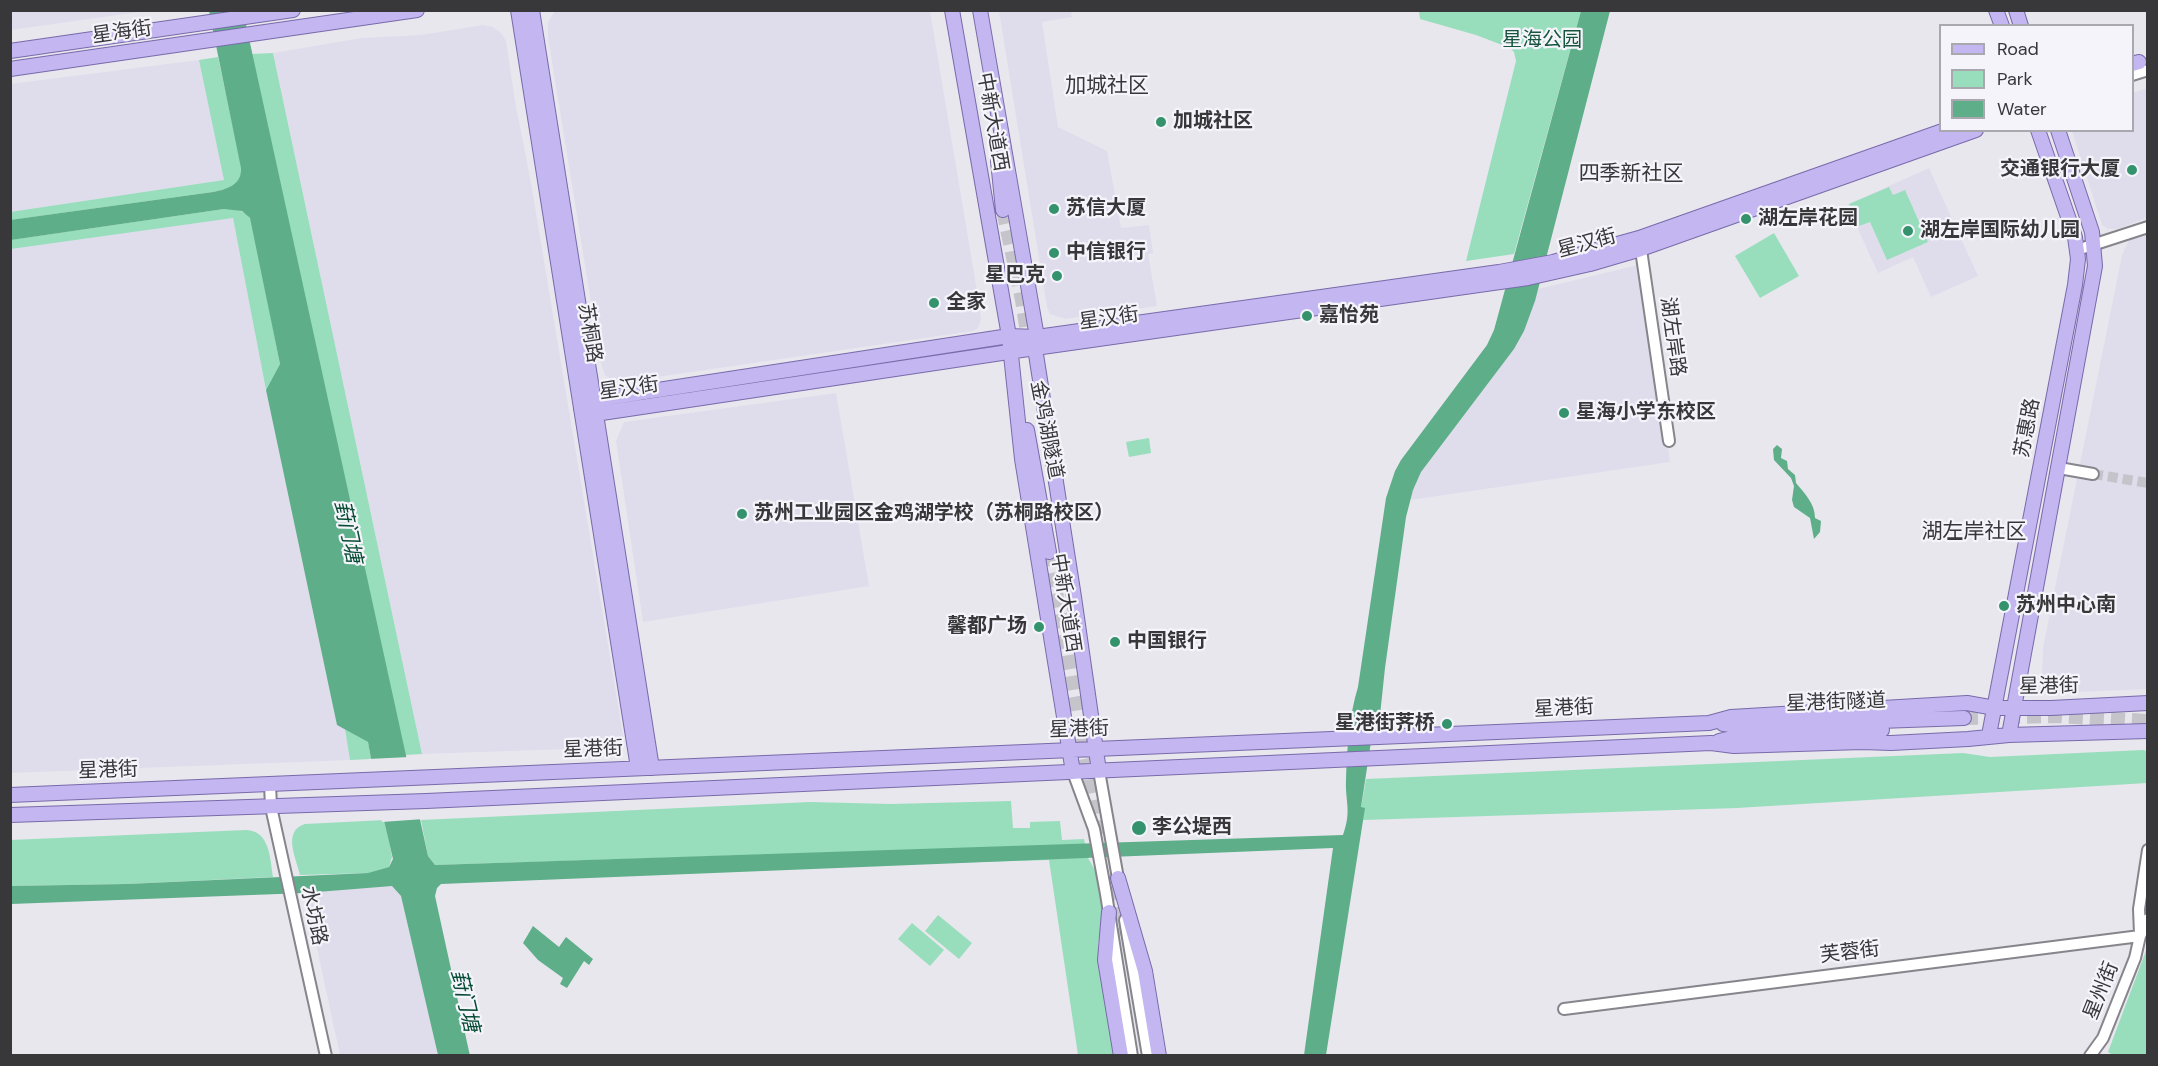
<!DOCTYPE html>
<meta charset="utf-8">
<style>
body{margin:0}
#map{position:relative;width:2158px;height:1066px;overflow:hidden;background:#e8e7ee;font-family:"DM Sans",sans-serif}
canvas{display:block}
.frame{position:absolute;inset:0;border:12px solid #38373a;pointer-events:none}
.legend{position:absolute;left:1939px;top:24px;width:195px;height:108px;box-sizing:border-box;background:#f5f4fb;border:2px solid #a9a8ae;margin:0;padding:8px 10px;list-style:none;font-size:18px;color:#38373a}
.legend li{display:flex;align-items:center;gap:12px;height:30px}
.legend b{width:30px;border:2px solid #a9a8ae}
</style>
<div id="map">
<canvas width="2158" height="1066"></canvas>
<div class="frame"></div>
<ul class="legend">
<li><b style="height:8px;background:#c4b6f0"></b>Road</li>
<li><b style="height:16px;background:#98debc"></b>Park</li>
<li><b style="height:16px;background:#5dae89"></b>Water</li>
</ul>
</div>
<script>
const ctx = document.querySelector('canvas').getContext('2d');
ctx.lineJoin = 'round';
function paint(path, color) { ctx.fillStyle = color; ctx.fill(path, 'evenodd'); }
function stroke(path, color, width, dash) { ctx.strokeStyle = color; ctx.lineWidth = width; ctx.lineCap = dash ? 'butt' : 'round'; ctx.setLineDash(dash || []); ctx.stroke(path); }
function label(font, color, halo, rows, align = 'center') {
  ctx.font = font + ' "DM Sans","Noto Sans SC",sans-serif'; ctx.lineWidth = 4.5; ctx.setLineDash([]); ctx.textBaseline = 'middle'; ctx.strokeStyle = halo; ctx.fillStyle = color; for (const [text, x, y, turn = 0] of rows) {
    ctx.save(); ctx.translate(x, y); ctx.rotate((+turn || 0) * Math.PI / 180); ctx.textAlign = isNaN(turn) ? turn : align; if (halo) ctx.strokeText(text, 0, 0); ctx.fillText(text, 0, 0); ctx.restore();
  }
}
paint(new Path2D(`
 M 11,10 L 146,10 L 146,11 L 11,30 Z
 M 557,10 L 930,11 L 979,303 L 981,320 L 978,328 L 973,331 L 623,382 L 614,381 L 605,375 L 601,364 L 548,37 L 548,23 L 554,12 Z
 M 999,11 L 1071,11 L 1072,17 L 1042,22 L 1058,127 L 1107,151 L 1121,228 L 1149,225 L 1153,253 L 1148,254 L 1157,306 L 1065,319 L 1050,314 L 1047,307 Z
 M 483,25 L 493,27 L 501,33 L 506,41 L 515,101 L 531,183 L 625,747 L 422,754 L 273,53 L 362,38 L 421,35 Z
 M 199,60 L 225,180 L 11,212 L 10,84 Z
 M 2147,88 L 2147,218 L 2117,229 L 2108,229 L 2102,225 L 2072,131 L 2132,130 L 2133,93 Z
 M 1929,168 L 1978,276 L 1931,297 L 1913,257 L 1878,273 L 1847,205 Z
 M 233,217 L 266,390 L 337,725 L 345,729 L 350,760 L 11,773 L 10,249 Z
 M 2147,226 L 2147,689 L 2053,693 L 2045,688 L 2042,678 L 2043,648 L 2122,255 L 2131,236 Z
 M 1642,264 L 1670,462 L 1410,500 L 1413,489 L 1421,472 L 1514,349 L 1524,331 L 1538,289 Z
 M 836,393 L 869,586 L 643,622 L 616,441 L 624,422 Z
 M 385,886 L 392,886 L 401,896 L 438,1055 L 340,1055 L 305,893 Z`), '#dfddec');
paint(new Path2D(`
 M 1419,11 L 1581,11 L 1514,254 L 1466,261 L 1516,61 L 1514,52 L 1510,48 L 1476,35 L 1420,19 Z
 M 273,53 L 422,754 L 405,755 L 251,54 Z
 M 218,57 L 242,168 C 242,185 227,189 213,192 L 11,220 L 10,212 L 224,180 L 199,60 Z
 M 1889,187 L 1893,195 L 1905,190 L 1928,242 L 1887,260 L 1870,222 L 1859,226 L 1849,204 Z
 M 224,209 C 236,209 248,210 252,223 L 280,364 L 266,390 L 233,218 L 11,249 L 10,240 Z
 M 1774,233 L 1799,276 L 1760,298 L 1735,256 Z
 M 1149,438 L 1151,453 L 1129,457 L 1126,442 Z
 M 345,729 L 368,742 L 371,759 L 350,760 Z
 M 2143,750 L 2147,751 L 2147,783 L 1737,808 L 1363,820 L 1364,809 L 1361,808 L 1366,779 L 1963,753 L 1990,757 Z
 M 1011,801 L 1013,828 L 1030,828 L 1030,822 L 1060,821 L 1062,840 L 1084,839 L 1088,858 L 1099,877 L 1102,889 L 1103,909 L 1098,945 L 1116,1055 L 1078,1055 L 1049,860 L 944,863 L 943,849 L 435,865 L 428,856 L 421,820 L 810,802 L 890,804 Z
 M 385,820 L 392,857 L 389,867 L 369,873 L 300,875 C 296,858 282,831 305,824 Z
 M 246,830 C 270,831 270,858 273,877 L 127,884 L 11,886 L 10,840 Z
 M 938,915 L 972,943 L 959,959 L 925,931 Z
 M 912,923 L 944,950 L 930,966 L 898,939 Z
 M 2147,948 L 2147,1055 L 2113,1055 L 2108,1052 Z`), '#98debc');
paint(new Path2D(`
 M 209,11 L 243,11 L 428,856 L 435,865 L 1343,835 C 1352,810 1345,802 1346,780 C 1347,749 1349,716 1358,687 L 1386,498 L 1395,471 L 1401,460 L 1487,345 L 1494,330 L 1581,11 L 1610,11 L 1535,301 L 1524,331 L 1514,349 L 1421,472 L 1413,490 L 1406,517 L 1385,668 L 1380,715 L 1375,716 L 1361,807 L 1365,808 L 1326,1055 L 1304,1055 L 1333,848 L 441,884 L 437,888 L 435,896 L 470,1056 L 438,1055 L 401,896 L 392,886 L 305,893 L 11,904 L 11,886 L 127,884 L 368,873 L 389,867 L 393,859 L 375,781 L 368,742 L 337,725 L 266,390 L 280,364 L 250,218 L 242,211 L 224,209 L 11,240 L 10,220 L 213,192 C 227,189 242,185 241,168 Z
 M 1777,445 L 1782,449 L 1781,458 L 1787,461 L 1788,469 L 1795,475 L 1796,483 C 1804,493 1815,503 1815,518 L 1821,521 L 1820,532 L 1814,539 L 1810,518 L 1794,507 L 1792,500 L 1794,486 L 1791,478 L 1774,460 L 1773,449 Z
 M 533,926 L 559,947 L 566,937 L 593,959 L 589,965 L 584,961 L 567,988 L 560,984 L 563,978 L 538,960 L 523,943 Z`), '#5dae89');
paint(new Path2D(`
 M 409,757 L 424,819 L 382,822 L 368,759 Z`), '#e8e7ee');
stroke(new Path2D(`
 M 2093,474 L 2148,483`), '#c5c4ca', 10, [10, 5]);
stroke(new Path2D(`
 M 1003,210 L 1022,300 L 1029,346
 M 1049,552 L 1099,836
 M 1964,718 L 2057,716 L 2148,721
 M 1115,886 L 1124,935`), '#c5c4ca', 14, [14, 7]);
const minor = new Path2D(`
 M 2132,75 L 2148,70
 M 1640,243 L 1669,441
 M 2077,250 L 2148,227
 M 2059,468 L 2093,474
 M 1099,771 L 1119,884
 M 1073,772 L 1094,829 L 1106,894 L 1132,1056
 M 270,784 L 271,807 L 326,1056
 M 1125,920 L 1148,1056
 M 2140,934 L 2139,909 L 2148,850
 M 1564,1009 L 2140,936
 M 2090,1056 L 2103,1038 L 2135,958 L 2140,936 L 2148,919`);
const major = new Path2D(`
 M 518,10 L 638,768
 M 532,10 L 652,768
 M 952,10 L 1009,336 L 1022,459 L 1073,772
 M 980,10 L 1037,337 L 1035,348 L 1074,597 L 1099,771
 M 1996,10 L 2002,26
 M 2016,10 L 2021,26
 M 10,51 L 293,10
 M 2132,64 L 2139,62
 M 10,69 L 417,10
 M 998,161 L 1003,210
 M 581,409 L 595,414 L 1035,348 L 1528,278 L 1590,264 L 1641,249 L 1976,130
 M 581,409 L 593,400 L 1009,336 L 1037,337 L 1499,272 L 1553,262 L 1639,238 L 1945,130
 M 1027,430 L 1049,552
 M 1723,724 L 1740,726 L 1964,718
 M 1989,735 L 2075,285 L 2078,259 L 2075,237 L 2038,130
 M 2009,735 L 2095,266 L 2092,232 L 2058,130
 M 1719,741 L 1740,736 L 1882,730
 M 10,795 L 1709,723 L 1731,717 L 1967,703 L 1995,708 L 2051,708 L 2148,703
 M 10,815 L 426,801 L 1711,743 L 1734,746 L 1862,742 L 1891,743 L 1968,739 L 2009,735 L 2148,731
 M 1118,878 L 1145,971 L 1159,1056
 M 1109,912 L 1105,960 L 1121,1056`);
stroke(minor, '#86858b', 14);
stroke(major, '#796aaa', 16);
stroke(minor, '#fff', 10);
stroke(major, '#c4b6f0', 14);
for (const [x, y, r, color] of [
 [1161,122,6,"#34936c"],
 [2132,170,6,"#34936c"],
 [1054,209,6,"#34936c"],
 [1746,219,6,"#34936c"],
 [1908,231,6,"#34936c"],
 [1054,253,6,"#34936c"],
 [1057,276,6,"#34936c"],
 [934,303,6,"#34936c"],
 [1307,316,6,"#34936c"],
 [1564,413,6,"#34936c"],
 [742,514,6,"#34936c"],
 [2004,606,6,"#34936c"],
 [1039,627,6,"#34936c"],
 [1115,642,6,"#34936c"],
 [1447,724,6,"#34936c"],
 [1139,828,8,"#34936c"]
]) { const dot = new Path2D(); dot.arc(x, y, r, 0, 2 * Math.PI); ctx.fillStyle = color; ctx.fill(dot); stroke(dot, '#f5f4fb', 2); }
label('20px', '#38373a', '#f5f4fb', [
 ["星海街",122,33,-8],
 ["中新大道西",992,122,80],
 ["星汉街",1587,244,-15],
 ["星汉街",1109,319,-8],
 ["苏桐路",589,333,81],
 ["湖左岸路",1672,337,82],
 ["星汉街",629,389,-8],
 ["苏惠路",2028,428,-79],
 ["金鸡湖隧道",1046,430,79],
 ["中新大道西",1065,603,81],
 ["星港街",2049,687,-1],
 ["星港街隧道",1836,703,-2],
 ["星港街",1564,709,-3],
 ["星港街",1079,730,-2],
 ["星港街",593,750,-2],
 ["星港街",108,771,-2],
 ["水坊路",313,916,78],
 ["芙蓉街",1850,953,-7],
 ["星州街",2102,991,-68]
]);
label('20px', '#17563d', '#f5f4fb', [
 ["星海公园",1542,41]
]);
label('bold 20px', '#38373a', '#f5f4fb', [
 ["加城社区",1173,122],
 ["交通银行大厦",2120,170,"right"],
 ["苏信大厦",1066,209],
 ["湖左岸花园",1758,219],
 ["湖左岸国际幼儿园",1920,231],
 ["中信银行",1066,253],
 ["星巴克",1045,276,"right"],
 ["全家",946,303],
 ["嘉怡苑",1319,316],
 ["星海小学东校区",1576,413],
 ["苏州工业园区金鸡湖学校（苏桐路校区）",754,514],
 ["苏州中心南",2016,606],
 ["馨都广场",1027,627,"right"],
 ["中国银行",1127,642],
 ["星港街荠桥",1435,724,"right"],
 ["李公堤西",1152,828]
], 'left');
label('21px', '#38373a', '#f5f4fb', [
 ["加城社区",1107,86],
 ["四季新社区",1631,174],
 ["湖左岸社区",1974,532]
]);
label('italic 21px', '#074c33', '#f5f4fb', [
 ["葑门塘",347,532,78],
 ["葑门塘",464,1001,77]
]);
</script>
